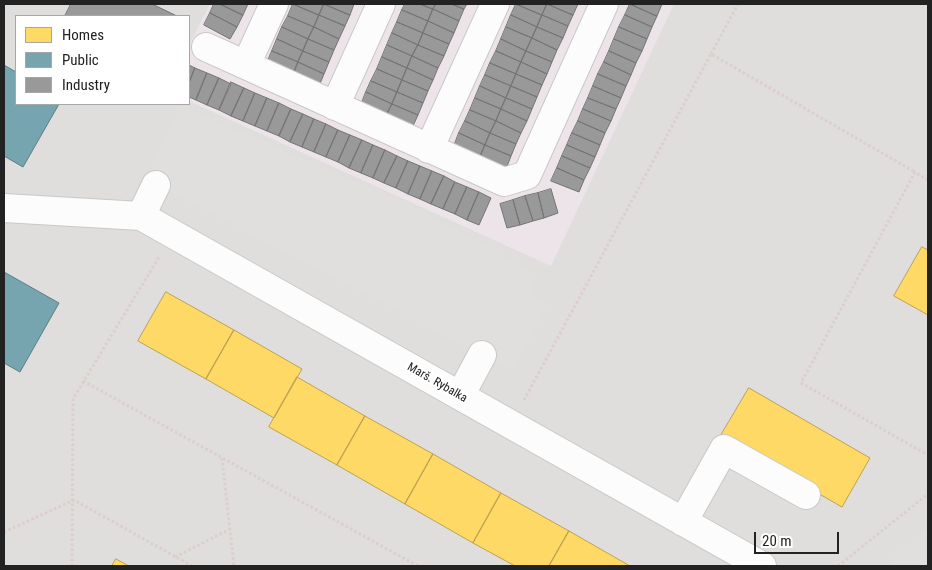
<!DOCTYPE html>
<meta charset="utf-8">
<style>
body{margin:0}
#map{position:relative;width:932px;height:570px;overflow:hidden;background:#f0eeeb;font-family:"Roboto Condensed",sans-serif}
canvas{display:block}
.frame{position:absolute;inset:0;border:5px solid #222;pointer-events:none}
.legend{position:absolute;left:15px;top:15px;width:175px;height:90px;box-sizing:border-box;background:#fff;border:1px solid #a7a7a7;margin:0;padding:6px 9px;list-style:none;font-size:15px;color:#222}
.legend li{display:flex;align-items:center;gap:10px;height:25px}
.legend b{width:25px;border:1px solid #a7a7a7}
.scale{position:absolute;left:754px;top:532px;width:85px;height:22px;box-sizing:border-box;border:2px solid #222;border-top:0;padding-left:6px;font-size:15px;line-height:18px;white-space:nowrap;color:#222;-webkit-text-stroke:4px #fff;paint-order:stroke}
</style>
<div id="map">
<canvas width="932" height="570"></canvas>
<div class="frame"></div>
<ul class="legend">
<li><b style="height:14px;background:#ffd966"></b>Homes</li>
<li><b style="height:14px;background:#76a5af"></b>Public</li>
<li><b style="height:14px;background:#999"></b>Industry</li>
</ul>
<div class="scale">20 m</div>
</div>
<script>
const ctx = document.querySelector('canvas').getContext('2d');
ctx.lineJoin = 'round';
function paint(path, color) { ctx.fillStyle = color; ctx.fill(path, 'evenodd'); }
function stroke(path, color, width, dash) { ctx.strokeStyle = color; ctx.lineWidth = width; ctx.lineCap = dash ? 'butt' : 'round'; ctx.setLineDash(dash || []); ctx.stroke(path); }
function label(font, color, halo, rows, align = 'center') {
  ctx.font = font + ' "Roboto Condensed",sans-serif'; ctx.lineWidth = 5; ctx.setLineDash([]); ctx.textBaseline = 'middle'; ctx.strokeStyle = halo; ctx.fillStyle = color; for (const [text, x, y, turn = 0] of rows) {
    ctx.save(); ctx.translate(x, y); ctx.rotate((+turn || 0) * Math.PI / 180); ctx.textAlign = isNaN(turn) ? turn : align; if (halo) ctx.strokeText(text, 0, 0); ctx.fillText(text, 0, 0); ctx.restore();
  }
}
paint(new Path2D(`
 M 4,4 L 928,4 L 928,566 L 4,566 ZM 16,16 L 189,16 L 189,104 L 16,104 Z`), '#dfdedc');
paint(new Path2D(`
 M 210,4 L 674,4 L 551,266 L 189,101 L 189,45 Z`), '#ede4e9');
paint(new Path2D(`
 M 182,107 L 415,207 L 537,275 L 530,295 L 547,305 L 513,371 L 146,179 Z
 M 928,527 L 928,566 L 894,566 L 890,560 Z`), '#e0dfde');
const homes = new Path2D(`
 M 922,247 L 928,250 L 928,315 L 894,296 Z
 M 166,292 L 234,330 L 206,379 L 138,341 Z
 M 234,330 L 302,369 L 274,418 L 206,379 Z
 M 297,377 L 365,416 L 337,465 L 269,427 Z
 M 749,388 L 870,458 L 842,507 L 720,437 Z
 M 365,416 L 433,454 L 405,504 L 337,465 Z
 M 433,454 L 501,493 L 473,543 L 405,504 Z
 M 501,493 L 569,531 L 549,566 L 515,566 L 473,543 Z
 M 569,531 L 630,566 L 549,566 Z
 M 116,559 L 129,566 L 112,566 Z`);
paint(homes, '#ffd966');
stroke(homes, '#bda252', 1);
const public = new Path2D(`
 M 4,65 L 16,72 L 16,104 L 59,104 L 23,167 L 4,156 Z
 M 4,272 L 59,303 L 20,372 L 4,363 Z`);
paint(public, '#76a5af');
stroke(public, '#5d7e85', 1);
const industry = new Path2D(`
 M 71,4 L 152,4 L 177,16 L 65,16 Z
 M 214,4 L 220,4 L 243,15 L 237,27 L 210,13 Z
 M 220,4 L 248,4 L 243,15 Z
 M 293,4 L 319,15 L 314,27 L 288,16 Z
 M 293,4 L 324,4 L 319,15 Z
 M 324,4 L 354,4 L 350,15 Z
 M 324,4 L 350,15 L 345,26 L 319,15 Z
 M 405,4 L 420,4 L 433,9 L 428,21 L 402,10 Z
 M 420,4 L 436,4 L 433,9 Z
 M 436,4 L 452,4 L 464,9 L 459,21 L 433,9 Z
 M 452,4 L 467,4 L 464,9 Z
 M 516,4 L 542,15 L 537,27 L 511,15 Z
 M 516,4 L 547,4 L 542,15 Z
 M 547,4 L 573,15 L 568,26 L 542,15 Z
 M 548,4 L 578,4 L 573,15 Z
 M 630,4 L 662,4 L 657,16 Z
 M 630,4 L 657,16 L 652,27 L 625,15 Z
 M 433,9 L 459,21 L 454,33 L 428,21 Z
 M 402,10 L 428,21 L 423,33 L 397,22 Z
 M 210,13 L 237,27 L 230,39 L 204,25 Z
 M 319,15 L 345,26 L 339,39 L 314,27 Z
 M 511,15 L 537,27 L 532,38 L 506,27 Z
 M 542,15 L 568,26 L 563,38 L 537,27 Z
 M 625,15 L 652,27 L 647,39 L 619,27 Z
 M 288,16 L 314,27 L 308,39 L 282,27 Z
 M 428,21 L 454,33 L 449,44 L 423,33 Z
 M 397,22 L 423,33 L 418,45 L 392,33 Z
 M 282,27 L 308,39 L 303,51 L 277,39 Z
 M 314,27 L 339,39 L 334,50 L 308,39 Z
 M 506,27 L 532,38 L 526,51 L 501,39 Z
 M 537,27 L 563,38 L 557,50 L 532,38 Z
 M 619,27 L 647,39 L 642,51 L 614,39 Z
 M 392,33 L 418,45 L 412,56 L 387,45 Z
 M 423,33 L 449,44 L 444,56 L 418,45 Z
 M 532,38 L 557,50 L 552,62 L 526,51 Z
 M 277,39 L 303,51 L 298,62 L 272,51 Z
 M 308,39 L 334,50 L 329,62 L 303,51 Z
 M 501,39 L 526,51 L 521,62 L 496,51 Z
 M 614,39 L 642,51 L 636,63 L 609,51 Z
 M 387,45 L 412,56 L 407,68 L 382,57 Z
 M 418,45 L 444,56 L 438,68 L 412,56 Z
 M 272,51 L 298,62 L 293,75 L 267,63 Z
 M 303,51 L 329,62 L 324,74 L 298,62 Z
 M 496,51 L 521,62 L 516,74 L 490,63 Z
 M 526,51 L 552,62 L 547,74 L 521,62 Z
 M 609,51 L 636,63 L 631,75 L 604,62 Z
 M 412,56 L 438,68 L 433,80 L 407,68 Z
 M 382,57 L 407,68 L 402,80 L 377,69 Z
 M 298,62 L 324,74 L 319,86 L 293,75 Z
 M 521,62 L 547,74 L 542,85 L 516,74 Z
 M 604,62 L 631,75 L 626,86 L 598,74 Z
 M 490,63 L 516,74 L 511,86 L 485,75 Z
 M 189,65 L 195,68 L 189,83 Z
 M 195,68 L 207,73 L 196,100 L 189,97 L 189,83 Z
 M 407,68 L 433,80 L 428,91 L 402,80 Z
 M 377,69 L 402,80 L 397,92 L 371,81 Z
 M 207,73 L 219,78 L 207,105 L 196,100 Z
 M 516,74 L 542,85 L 537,97 L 511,86 Z
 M 598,74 L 626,86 L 621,98 L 593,86 Z
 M 485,75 L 511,86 L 506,98 L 480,86 Z
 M 219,78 L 231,84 L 219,110 L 207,105 Z
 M 402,80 L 428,91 L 423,103 L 397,92 Z
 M 371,81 L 397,92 L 392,104 L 366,92 Z
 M 231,82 L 244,88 L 231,116 L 219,110 Z
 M 480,86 L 506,98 L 501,109 L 475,98 Z
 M 511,86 L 537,97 L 532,109 L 506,98 Z
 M 593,86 L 621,98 L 616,109 L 588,98 Z
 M 244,88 L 255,93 L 243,121 L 231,116 Z
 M 366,92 L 392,104 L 386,116 L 361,105 Z
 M 397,92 L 423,103 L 418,115 L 392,104 Z
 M 255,93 L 267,98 L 255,126 L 243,121 Z
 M 267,98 L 279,103 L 267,131 L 255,126 Z
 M 475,98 L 501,109 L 496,121 L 470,110 Z
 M 506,98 L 532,109 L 527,121 L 501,109 Z
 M 588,98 L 616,109 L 611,121 L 583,109 Z
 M 279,103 L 291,109 L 279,136 L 267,131 Z
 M 392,104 L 418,115 L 412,128 L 386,116 Z
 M 291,109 L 303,114 L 290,142 L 279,136 Z
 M 501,109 L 527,121 L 521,133 L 496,121 Z
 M 583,109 L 611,121 L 605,133 L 578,121 Z
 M 470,110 L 496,121 L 490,133 L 465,121 Z
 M 303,114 L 314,119 L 302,147 L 290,142 Z
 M 314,119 L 326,124 L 314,152 L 302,147 Z
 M 465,121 L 490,133 L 485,145 L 459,133 Z
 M 496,121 L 521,133 L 516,144 L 490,133 Z
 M 578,121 L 605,133 L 600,145 L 572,133 Z
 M 326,124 L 338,130 L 326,157 L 314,152 Z
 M 338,130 L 350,135 L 338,162 L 326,157 Z
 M 459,133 L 485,145 L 480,157 L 454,146 Z
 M 490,133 L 516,144 L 511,156 L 485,145 Z
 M 572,133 L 600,145 L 595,157 L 567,145 Z
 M 350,135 L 362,140 L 349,168 L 338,162 Z
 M 362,140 L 373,145 L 361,173 L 349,168 Z
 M 373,145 L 385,150 L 373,178 L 361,173 Z
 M 485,145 L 511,156 L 506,169 L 480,157 Z
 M 567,145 L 595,157 L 590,168 L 562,156 Z
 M 385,150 L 397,156 L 384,183 L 373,178 Z
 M 397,156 L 408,161 L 396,188 L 384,183 Z
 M 562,156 L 590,168 L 584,180 L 557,168 Z
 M 408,161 L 420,166 L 408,194 L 396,188 Z
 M 420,166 L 432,171 L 420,199 L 408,194 Z
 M 557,168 L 584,180 L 579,192 L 551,181 Z
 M 432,171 L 444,176 L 431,204 L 420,199 Z
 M 444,176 L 455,182 L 443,209 L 431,204 Z
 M 455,182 L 467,187 L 455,214 L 443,209 Z
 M 467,187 L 479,192 L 467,220 L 455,214 Z
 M 551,189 L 558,213 L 544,218 L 538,193 Z
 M 479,192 L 491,198 L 479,225 L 467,220 Z
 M 538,193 L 544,218 L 533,221 L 525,196 Z
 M 525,196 L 533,221 L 520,225 L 513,200 Z
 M 513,200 L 520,225 L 507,228 L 500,204 Z`);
paint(industry, '#999');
stroke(industry, '#757575', 1);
const minor = new Path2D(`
 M 206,47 L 504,182 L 527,175 L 604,4
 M 246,65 L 274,4
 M 335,106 L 381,4
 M 429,149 L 495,4
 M 156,185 L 141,216 L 762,566
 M 4,208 L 141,216
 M 460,396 L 482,355
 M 683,522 L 724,449 L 806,495`);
stroke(minor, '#c9c8c7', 30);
stroke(new Path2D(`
 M 711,54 L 738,4
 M 928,180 L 915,172 L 801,383 L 928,455
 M 83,381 L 418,566
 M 524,400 L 711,54 L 915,172
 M 222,458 L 234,566
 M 4,532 L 74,500 L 192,566
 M 175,557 L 230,529
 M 72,566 L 73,399 L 159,257
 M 838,566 L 928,494`), '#dccecd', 3, [2.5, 2.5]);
stroke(minor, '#fdfcfc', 28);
label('12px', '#222', '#fff', [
 ["Marš. Rybalka",437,383,30]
]);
</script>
